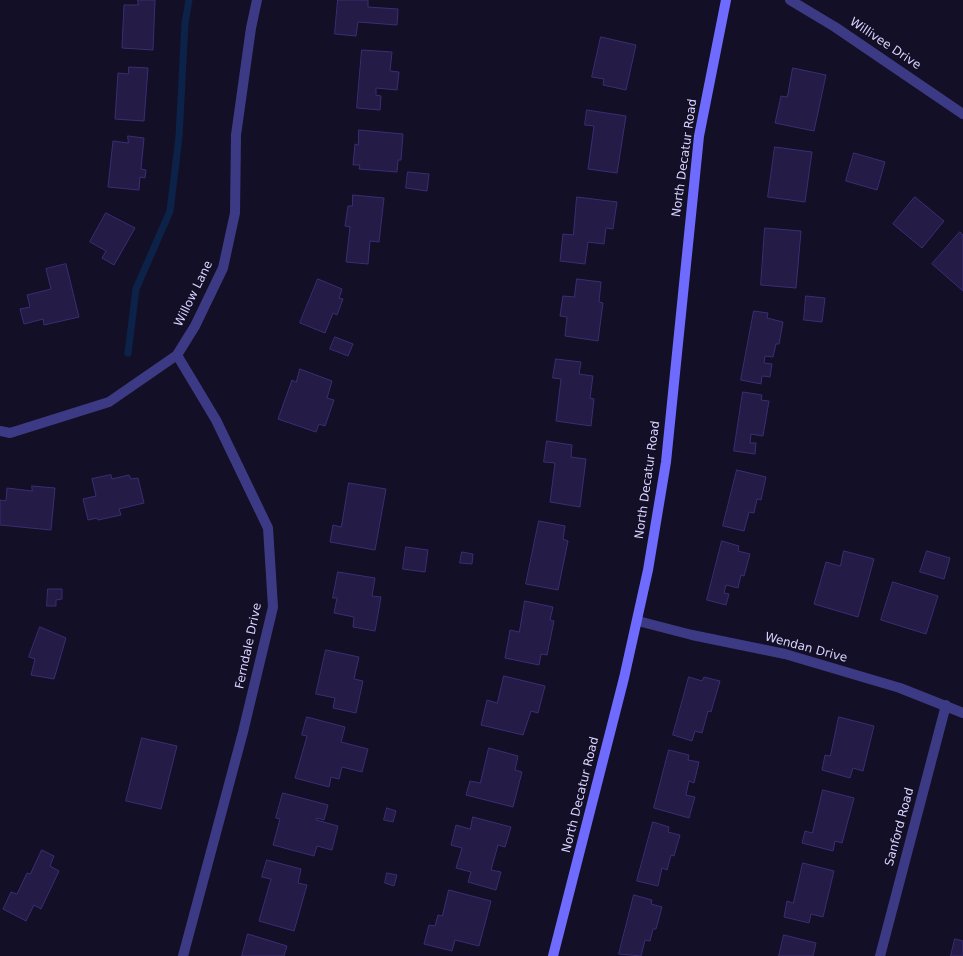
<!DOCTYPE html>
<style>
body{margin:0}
canvas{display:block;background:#130f26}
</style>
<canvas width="963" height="956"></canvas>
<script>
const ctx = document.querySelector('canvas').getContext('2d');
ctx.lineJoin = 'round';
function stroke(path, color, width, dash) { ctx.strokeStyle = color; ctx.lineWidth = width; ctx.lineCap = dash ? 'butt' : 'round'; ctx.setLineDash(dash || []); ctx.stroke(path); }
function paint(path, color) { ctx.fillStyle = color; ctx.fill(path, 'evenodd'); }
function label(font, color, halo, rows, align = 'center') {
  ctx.font = font + ' "DejaVu Sans",sans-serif'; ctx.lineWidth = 3; ctx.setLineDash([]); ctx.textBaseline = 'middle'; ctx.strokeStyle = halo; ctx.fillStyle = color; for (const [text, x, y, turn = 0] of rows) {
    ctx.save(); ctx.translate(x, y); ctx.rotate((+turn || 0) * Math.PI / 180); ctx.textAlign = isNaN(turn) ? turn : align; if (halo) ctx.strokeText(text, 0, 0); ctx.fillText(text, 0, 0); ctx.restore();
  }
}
stroke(new Path2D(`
 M 128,353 L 136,289 L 170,211 L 179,137 L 185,23 L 189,0`), '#0c2248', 7);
const building = new Path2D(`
 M 138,0 L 155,0 L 153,50 L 122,48 L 124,5 L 138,5 Z
 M 338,0 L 368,0 L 368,7 L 398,9 L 397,25 L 358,22 L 356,36 L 335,34 Z
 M 601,37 L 636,45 L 626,90 L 603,85 L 604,79 L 592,77 Z
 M 362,50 L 392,52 L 390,71 L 399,72 L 397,90 L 376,88 L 376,95 L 381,96 L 380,110 L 357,108 Z
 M 129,67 L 148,68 L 144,121 L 115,119 L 118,73 L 128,74 Z
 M 793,68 L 826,75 L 814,131 L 775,123 L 781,96 L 787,97 Z
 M 587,110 L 626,116 L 617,173 L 588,169 L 594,126 L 585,125 Z
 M 359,130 L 403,134 L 401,160 L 398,160 L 397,172 L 359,169 L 360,165 L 353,165 L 355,144 L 358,145 Z
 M 128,136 L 144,138 L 141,169 L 146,170 L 145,178 L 140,177 L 139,190 L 108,187 L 113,141 L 128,143 Z
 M 775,147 L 812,152 L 805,202 L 768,197 Z
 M 854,153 L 885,162 L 877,190 L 846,181 Z
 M 408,172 L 429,174 L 427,191 L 406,188 Z
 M 353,195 L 384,198 L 379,242 L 370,241 L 368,264 L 346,262 L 350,227 L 345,226 L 348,206 L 352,206 Z
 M 577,197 L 617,202 L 613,229 L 606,228 L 604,244 L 588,242 L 585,264 L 560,261 L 563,234 L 573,235 Z
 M 915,197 L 944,221 L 922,248 L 893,224 Z
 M 106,213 L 135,228 L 114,265 L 102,258 L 106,251 L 90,242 Z
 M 765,228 L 801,231 L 796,288 L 761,285 Z
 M 960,232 L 963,235 L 963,291 L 932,264 Z
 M 66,264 L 79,317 L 44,325 L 43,319 L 24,324 L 20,309 L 30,307 L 27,295 L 51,289 L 46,269 Z
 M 318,279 L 342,289 L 339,298 L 343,299 L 337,315 L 333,313 L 325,333 L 300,323 Z
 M 577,279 L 601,282 L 599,302 L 603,303 L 598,341 L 565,336 L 567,317 L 560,316 L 563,296 L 574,297 Z
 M 806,296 L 825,298 L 822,322 L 804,320 Z
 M 754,311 L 768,313 L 767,318 L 783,322 L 779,344 L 776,344 L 773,357 L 765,356 L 764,363 L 772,364 L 770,377 L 762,376 L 761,384 L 741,380 Z
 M 335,337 L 353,344 L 348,356 L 330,349 Z
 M 556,359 L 581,362 L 579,374 L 593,376 L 590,398 L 594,399 L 591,426 L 556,421 L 561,379 L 553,378 Z
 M 300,369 L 332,381 L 327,398 L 334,400 L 325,426 L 319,424 L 316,432 L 278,419 L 292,380 L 296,382 Z
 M 743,392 L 762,395 L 761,400 L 769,401 L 763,436 L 751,434 L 750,443 L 756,443 L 755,454 L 734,451 Z
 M 547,441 L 572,445 L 571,457 L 586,459 L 580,507 L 550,502 L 555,463 L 544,462 Z
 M 737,470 L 766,477 L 761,500 L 757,499 L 754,513 L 749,512 L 744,531 L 723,526 Z
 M 111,475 L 112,479 L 129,475 L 131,479 L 138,478 L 144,503 L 119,509 L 121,515 L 98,520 L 97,518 L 88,520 L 83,499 L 96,496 L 92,479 Z
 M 349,483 L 386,489 L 375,550 L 330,542 L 333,525 L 341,527 Z
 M 32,486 L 55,488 L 51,530 L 0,525 L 0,500 L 6,501 L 7,488 L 32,491 Z
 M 539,521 L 565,526 L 563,539 L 568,541 L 558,590 L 526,584 Z
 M 722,541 L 739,546 L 738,551 L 750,554 L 744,576 L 741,575 L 738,588 L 726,585 L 724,593 L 729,594 L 726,605 L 707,600 Z
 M 406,547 L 428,550 L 425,572 L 403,569 Z
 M 844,551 L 874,559 L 858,617 L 814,604 L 826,562 L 840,566 Z
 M 927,551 L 950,558 L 944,579 L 920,572 Z
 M 462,552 L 473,554 L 472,564 L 460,563 Z
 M 338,572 L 375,578 L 372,596 L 381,597 L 375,631 L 353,627 L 354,617 L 334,613 L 337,598 L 333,598 Z
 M 893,582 L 938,596 L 926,634 L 881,620 Z
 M 48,589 L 62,589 L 62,599 L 56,600 L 56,606 L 47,606 Z
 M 525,601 L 553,607 L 550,620 L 554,621 L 547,655 L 541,654 L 539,665 L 505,658 L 510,630 L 519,632 Z
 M 40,627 L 66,638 L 54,679 L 31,675 L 35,659 L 29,657 Z
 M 326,650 L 359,657 L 354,679 L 363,681 L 356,713 L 333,708 L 335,698 L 316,694 Z
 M 504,676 L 545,686 L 538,713 L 531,711 L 523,735 L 481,725 L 487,700 L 497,703 Z
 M 689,677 L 702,681 L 704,677 L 720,681 L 711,712 L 708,711 L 702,733 L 695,731 L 692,741 L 673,735 Z
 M 307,717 L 345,727 L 341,742 L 368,749 L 362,772 L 342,767 L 339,779 L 331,777 L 329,787 L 295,778 L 307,736 L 302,735 Z
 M 839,717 L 874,726 L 863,771 L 853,768 L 850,778 L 822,770 L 825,755 L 830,756 Z
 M 142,738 L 177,746 L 161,809 L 126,801 Z
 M 489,748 L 518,756 L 515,770 L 522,772 L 513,807 L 466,795 L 470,781 L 480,783 Z
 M 669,750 L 689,755 L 688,760 L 699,762 L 694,783 L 689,781 L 686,795 L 695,797 L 689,818 L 654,808 Z
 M 823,790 L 854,798 L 842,843 L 835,841 L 833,851 L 802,843 L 805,831 L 812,833 Z
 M 283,793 L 328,805 L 324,820 L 317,818 L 316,820 L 338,826 L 332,850 L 317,846 L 314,856 L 273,845 L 280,819 L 276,818 Z
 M 387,808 L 396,811 L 393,822 L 384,820 Z
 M 473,817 L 511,827 L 505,847 L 498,845 L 491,870 L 501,872 L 496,890 L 468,882 L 471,872 L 456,868 L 462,848 L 451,845 L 456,825 L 470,829 Z
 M 653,822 L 669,827 L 668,832 L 680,835 L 674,856 L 671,855 L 667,870 L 662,868 L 658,886 L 637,881 Z
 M 42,850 L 54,856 L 50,866 L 59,871 L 41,909 L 34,905 L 26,921 L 3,909 L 11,892 L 17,894 L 27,873 L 30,874 Z
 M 267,860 L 301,869 L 298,883 L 307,885 L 294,931 L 259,921 L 271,879 L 262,877 Z
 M 803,863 L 834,871 L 823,917 L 811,914 L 809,923 L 784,917 L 787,901 L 793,903 Z
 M 387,873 L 397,875 L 394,886 L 385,883 Z
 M 449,890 L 491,901 L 479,946 L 455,940 L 452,951 L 424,944 L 429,925 L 435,926 L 438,915 L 442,916 Z
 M 634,895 L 652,900 L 651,904 L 662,907 L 656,929 L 653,929 L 650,941 L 645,940 L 641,956 L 619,954 Z
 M 248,934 L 287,946 L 284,956 L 242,956 Z
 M 784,935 L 816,943 L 813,956 L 779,956 Z
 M 955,939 L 963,941 L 963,956 L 951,956 Z`);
paint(building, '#241b47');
stroke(building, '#3b2d73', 1);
stroke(new Path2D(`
 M 790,0 L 835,27 L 963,114
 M 177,355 L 216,420 L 268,528 L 273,607 L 243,732 L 183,956
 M 0,431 L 10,433 L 109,402 L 177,355 L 195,326 L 223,268 L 235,213 L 236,135 L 251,28 L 257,0
 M 638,621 L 692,635 L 785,654 L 900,688 L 963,713
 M 880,956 L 946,705`), '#3d3a85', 10);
stroke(new Path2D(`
 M 553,956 L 624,678 L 648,570 L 666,462 L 699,136 L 726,0`), '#6f6bff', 10);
label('12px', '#d9d4ff', '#130f26', [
 ["Willivee Drive",885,44,34],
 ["North Decatur Road",685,158,-82],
 ["Willow Lane",194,294,-64],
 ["North Decatur Road",648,480,-82],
 ["Ferndale Drive",249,646,-78],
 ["Wendan Drive",806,648,15],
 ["North Decatur Road",581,795,-76],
 ["Sanford Road",900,827,-75]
]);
</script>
